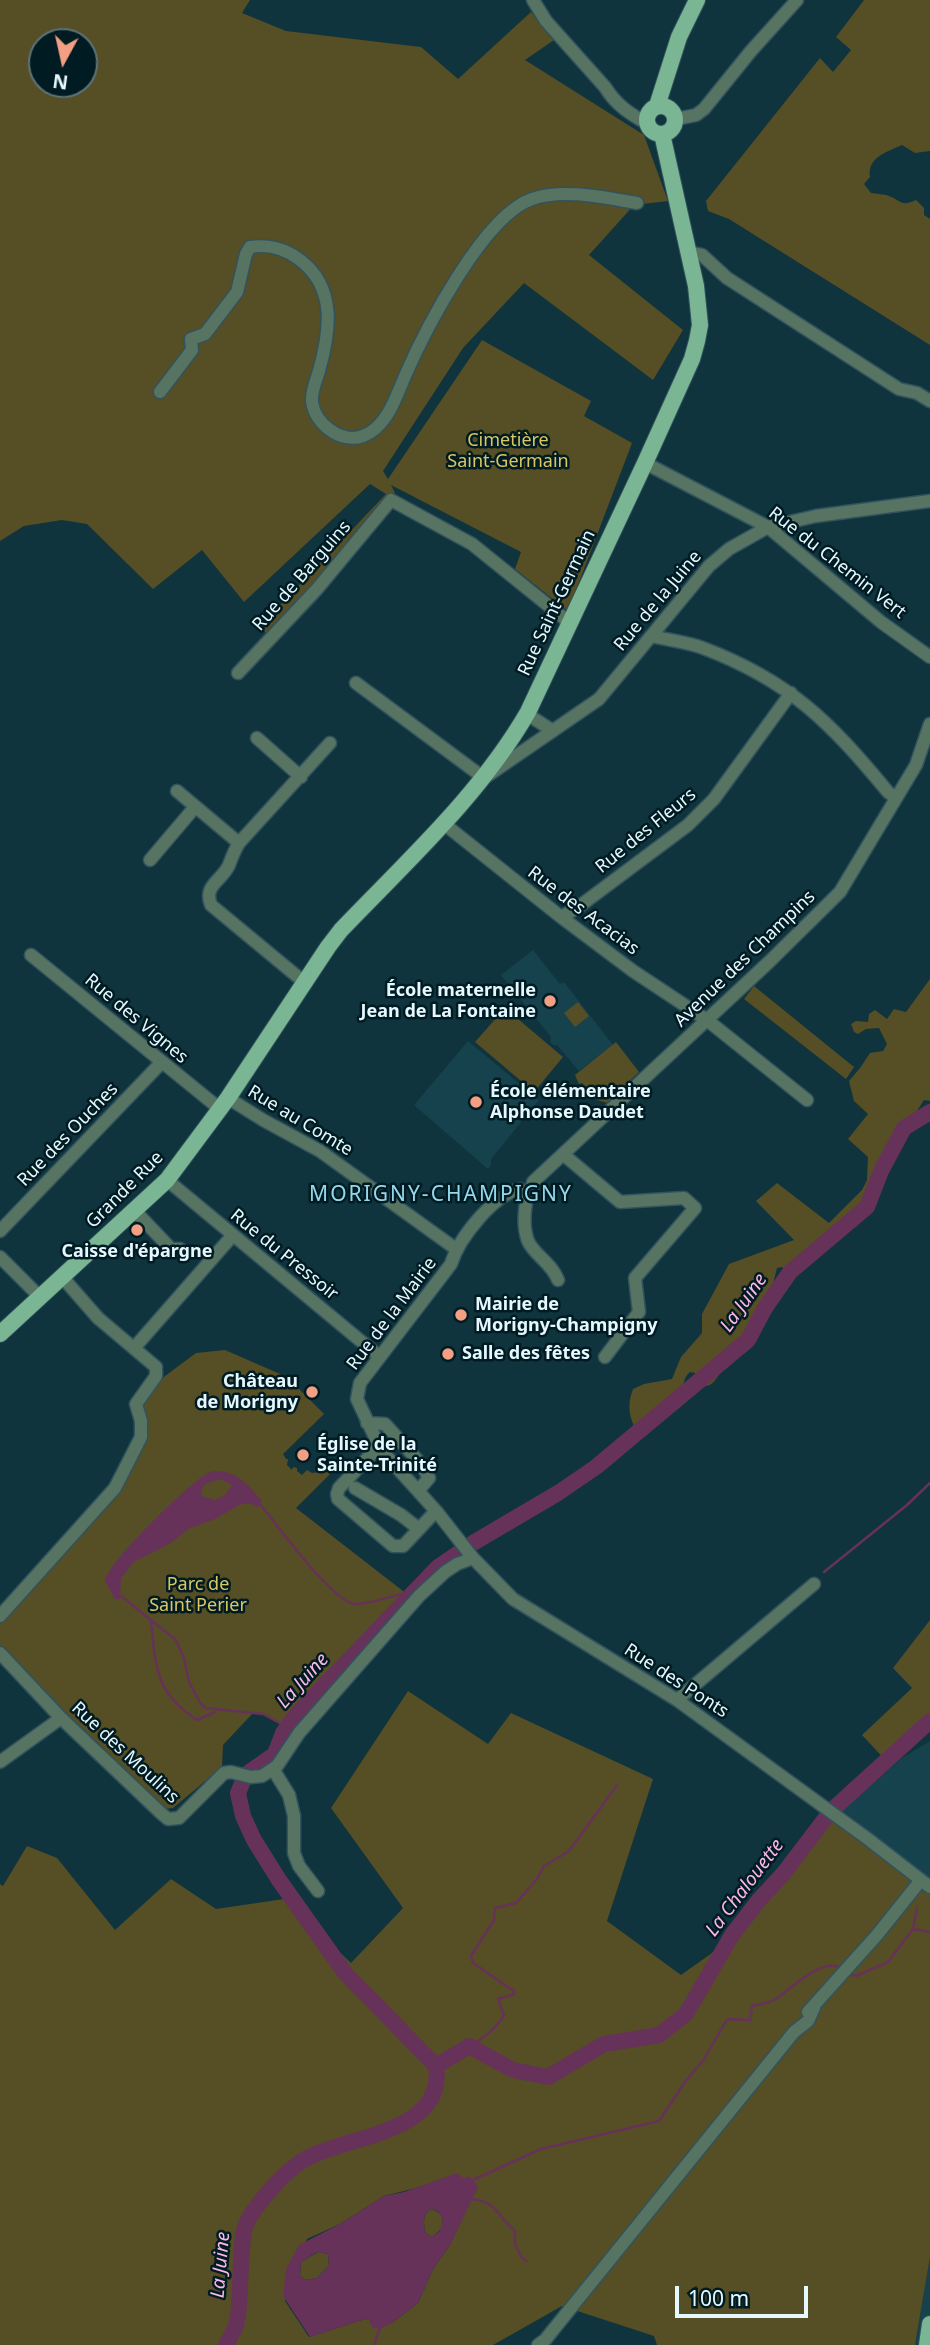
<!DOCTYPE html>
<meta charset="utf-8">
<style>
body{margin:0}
#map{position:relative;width:930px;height:2345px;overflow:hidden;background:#0f343e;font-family:"Noto Sans",sans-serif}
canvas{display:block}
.north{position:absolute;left:28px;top:28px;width:70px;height:70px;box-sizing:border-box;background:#001b22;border:2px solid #5c737a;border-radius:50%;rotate:188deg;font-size:19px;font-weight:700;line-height:28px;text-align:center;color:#e5f8ff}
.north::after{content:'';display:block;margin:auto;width:24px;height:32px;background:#f39f84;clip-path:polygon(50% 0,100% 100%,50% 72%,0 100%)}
.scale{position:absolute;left:675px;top:2286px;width:133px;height:32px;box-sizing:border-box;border:4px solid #e5f8ff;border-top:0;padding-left:9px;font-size:21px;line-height:24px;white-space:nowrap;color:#e5f8ff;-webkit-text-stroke:5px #001b22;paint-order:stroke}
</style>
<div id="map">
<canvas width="930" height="2345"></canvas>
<div class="north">N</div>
<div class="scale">100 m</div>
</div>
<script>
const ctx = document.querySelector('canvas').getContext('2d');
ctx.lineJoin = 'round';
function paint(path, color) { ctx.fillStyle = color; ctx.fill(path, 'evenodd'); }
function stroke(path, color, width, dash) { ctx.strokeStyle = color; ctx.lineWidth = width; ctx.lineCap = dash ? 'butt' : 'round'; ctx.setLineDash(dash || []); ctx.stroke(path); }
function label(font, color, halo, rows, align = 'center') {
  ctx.font = font + ' "Noto Sans",sans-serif'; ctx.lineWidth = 5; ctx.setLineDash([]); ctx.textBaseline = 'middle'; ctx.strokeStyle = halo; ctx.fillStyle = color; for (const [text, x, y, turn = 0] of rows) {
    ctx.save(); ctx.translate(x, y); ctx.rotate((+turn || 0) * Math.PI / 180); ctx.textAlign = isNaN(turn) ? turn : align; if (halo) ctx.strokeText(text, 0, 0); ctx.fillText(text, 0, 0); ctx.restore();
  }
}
paint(new Path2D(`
 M 533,950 L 560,984 L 564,982 L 613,1045 L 579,1071 L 557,1045 L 553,1045 L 550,1041 L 551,1037 L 501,975 Z
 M 468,1041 L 539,1100 L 491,1159 L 491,1165 L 488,1169 L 414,1105 Z
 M 930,1741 L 930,1879 L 842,1811 L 902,1758 Z
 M 930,2257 L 930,2345 L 915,2345 Z`), '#16424d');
paint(new Path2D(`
 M 0,0 L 250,0 L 242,13 L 286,31 L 421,47 L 458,79 L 531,12 L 554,40 L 525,60 L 644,135 L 668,201 L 634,205 L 589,255 L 683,330 L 653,380 L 524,283 L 463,348 L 383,471 L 388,479 L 482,340 L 591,401 L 584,416 L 632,443 L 568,611 L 515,569 L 521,552 L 391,485 L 395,493 L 267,634 L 260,626 L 386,494 L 370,484 L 244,602 L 202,550 L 153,589 L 87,524 L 62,520 L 24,526 L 0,541 ZM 42,42 L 84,42 L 84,84 L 42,84 Z
 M 864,0 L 930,0 L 930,151 L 915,153 L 902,145 C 887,152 867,157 870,177 L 864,184 L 871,193 C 876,194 884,194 889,196 C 902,201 900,207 916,200 L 924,208 L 924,215 L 930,219 L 930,345 L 729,219 L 708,211 L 706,201 L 820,58 L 833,72 L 851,50 L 836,37 Z
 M 930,979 L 930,1101 L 924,1100 L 910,1122 L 895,1134 L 880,1165 L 866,1202 L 834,1233 L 830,1244 L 796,1275 L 790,1277 L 782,1267 L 777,1268 C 771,1290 768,1315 756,1336 C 748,1351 732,1358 722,1371 C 715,1379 714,1387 702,1386 L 695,1373 L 690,1372 C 683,1378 684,1384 682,1392 C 676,1412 654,1424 634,1426 C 628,1413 628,1402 633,1389 L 644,1384 L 672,1379 L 681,1357 L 702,1333 L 702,1314 L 729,1264 L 794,1240 L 756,1201 L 777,1183 L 829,1223 L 862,1190 L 867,1180 L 868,1157 L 848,1139 L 868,1114 L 854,1101 L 849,1081 L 860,1068 L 870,1053 L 883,1051 L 887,1044 L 879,1028 L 866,1029 L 858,1034 L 854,1032 L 851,1024 L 856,1021 L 868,1022 L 869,1014 L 875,1010 L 887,1019 L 894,1009 L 906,1012 Z
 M 754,986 L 854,1067 L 846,1079 L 744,999 Z
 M 578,1002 L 589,1016 L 575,1027 L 564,1013 Z
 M 505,1008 L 563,1057 L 534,1092 L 475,1042 Z
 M 616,1042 L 639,1072 L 607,1103 L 597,1100 L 582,1083 L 579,1084 L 575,1075 Z
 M 225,1350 L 287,1377 L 324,1414 L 283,1454 L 286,1459 L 288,1459 L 287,1465 L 292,1470 L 293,1467 L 297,1468 L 297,1471 L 302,1475 L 307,1470 L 312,1473 L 319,1472 L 322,1466 L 330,1474 L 296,1508 L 412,1598 L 303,1721 L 287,1727 C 273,1722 270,1715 254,1712 L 223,1745 L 222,1767 L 173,1808 L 165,1809 L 43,1693 L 0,1648 L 0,1621 L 131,1466 L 140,1402 L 165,1376 L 196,1353 Z
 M 930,1620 L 930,1724 L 890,1765 L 862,1735 L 912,1688 L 893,1668 Z
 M 408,1691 L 488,1744 L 511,1713 L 653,1779 L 607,1921 L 681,1975 L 726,1943 L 833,1821 L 930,1894 L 930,2257 L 915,2345 L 657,2345 L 654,2336 L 562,2306 L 493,2345 L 0,2345 L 0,1884 L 3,1886 L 27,1846 L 57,1858 L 115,1930 L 171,1879 L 216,1909 L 284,1899 L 351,1963 L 403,1908 L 331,1808 ZM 428,2185 L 471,2199 L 450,2245 L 433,2269 L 418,2303 L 392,2323 L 365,2319 L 309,2337 L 285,2301 L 307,2239 L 340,2224 L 384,2196 Z
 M 431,2209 C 448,2213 445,2231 431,2237 L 425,2232 C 424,2224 422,2213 431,2209 Z
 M 318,2252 L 328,2254 L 329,2266 L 317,2278 L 306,2280 L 300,2276 L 301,2262 Z`), '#564e24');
paint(new Path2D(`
 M 219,1471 C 239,1473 249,1486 262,1501 L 257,1507 L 249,1503 L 239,1505 L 215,1519 L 188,1529 L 171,1543 L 134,1562 L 121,1578 L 120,1599 L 115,1599 L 105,1581 C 107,1563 190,1482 208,1473 C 213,1471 214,1471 219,1471 ZM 220,1479 L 232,1485 L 225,1495 L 215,1500 L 202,1496 L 201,1491 L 205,1484 Z
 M 457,2173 L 464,2178 L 470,2176 L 478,2187 L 450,2245 L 433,2269 L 418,2303 L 392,2323 L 380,2329 L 372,2327 L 369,2320 L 365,2319 L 310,2337 L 283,2296 L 286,2269 L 299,2245 L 340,2224 L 384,2196 L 404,2192 ZM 431,2209 L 438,2211 L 443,2221 L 439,2232 L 431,2237 L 425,2232 C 424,2224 422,2213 431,2209 ZM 317,2252 L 328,2254 L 329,2266 L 317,2278 L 306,2280 L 300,2276 L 301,2262 Z`), '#673259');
stroke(new Path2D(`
 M 259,1503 C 275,1522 332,1601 354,1604 C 368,1605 396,1594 412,1592
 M 824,1572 L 907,1505 L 930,1483
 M 121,1596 L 176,1640 L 184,1658 L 189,1682 L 199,1701 L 205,1708 L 263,1714 L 287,1727
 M 151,1621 C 156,1667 155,1693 197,1720 L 215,1712
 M 913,1929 L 930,1932
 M 849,1974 L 856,1976 L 888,1962 L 913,1929 L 917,1908
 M 469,2046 C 484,2039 494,2030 504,2016 L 498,1999 L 514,1994 L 514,1991 L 473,1963 L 471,1956 L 494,1920 L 495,1908 L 516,1903 L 537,1879 L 544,1866 L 569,1851 L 617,1785
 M 473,2180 L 541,2149 L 659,2121 L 687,2079 L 703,2061 L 726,2021 L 729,2019 L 750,2020 L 752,2006 C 759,2004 767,2004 774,2000 C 791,1990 820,1957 841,1968
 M 471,2199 C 498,2201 497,2217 515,2231 L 515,2245 L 523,2259 L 527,2261
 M 374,2345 L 380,2328`), '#673259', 2.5);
stroke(new Path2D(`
 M 436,2066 L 469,2046 L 513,2070 L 548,2077 L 604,2044 L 659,2035 L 686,2014 L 732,1935 L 759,1900 L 783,1874 L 831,1811 L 930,1721
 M 226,2345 L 236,2326 L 238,2315 C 241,2296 240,2235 246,2224 C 255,2205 282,2175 299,2163 C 338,2135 447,2137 436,2066 L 345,1973 L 279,1880 L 254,1840 L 243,1816 L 238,1793 L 243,1781 L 248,1773 L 275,1754 L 283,1733 L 295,1716 L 438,1567 L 473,1543 L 558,1493 L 596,1467 L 748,1340 L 765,1308 L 790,1272 L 867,1207 L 881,1171 L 904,1128 L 930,1112`), '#673259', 16);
const minor = new Path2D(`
 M 533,0 L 546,21 L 605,87 C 616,105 630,114 648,124
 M 676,119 L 696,115 L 704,109 L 751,51 L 797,0
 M 687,252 L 702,255 L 727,278 L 899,389 L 917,393 L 930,401
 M 160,392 L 192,350 L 191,339 L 205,334 L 237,292 L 246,254 L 250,247 C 268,244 286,249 300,260 C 337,288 330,332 319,371 C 316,381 311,392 312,402 C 315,424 341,444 363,436 C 387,427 396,397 405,376 C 425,330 484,215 532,199 C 564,188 605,198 637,203
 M 645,463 L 768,527 L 881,622 L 930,657
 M 651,636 C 668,640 687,642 703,648 C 790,681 830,722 888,792 L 896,798
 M 238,673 L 317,589 L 391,500 L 472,544 L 570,623
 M 356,683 L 484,778 L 599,699 L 709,566 L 729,549 L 768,527 L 816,516 L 930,501
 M 527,714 L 553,731
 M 257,738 L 301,777
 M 177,791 L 239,843
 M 443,823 L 561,917 L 633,971 L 707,1020 L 807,1100
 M 150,860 L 195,807
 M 561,917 L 577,908 L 688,825 L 714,799 L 791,693
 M 31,955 L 220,1109
 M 304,982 L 211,905 C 203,885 222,881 229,865 C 232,857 234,851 239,843 L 330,743
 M 228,1098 L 263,1120 L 320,1151 L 456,1249
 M 564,1155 L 620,1202 L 684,1198 L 695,1208 L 635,1278 L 639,1312 L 605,1357
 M 167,1180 L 380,1357
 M 533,1182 L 770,961 L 840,892 L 916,765 L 930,724
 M 533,1182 L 532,1188 L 528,1191 C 525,1207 522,1225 528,1241 C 534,1255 552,1263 558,1280
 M 520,1189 C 493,1195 459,1238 451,1264 L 360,1383 L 357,1399 L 381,1450 L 437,1512 L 473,1558 L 513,1599 L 677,1700 L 868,1839 L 930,1887
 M 135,1211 L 171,1249 L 180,1249
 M 0,1231 L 161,1063
 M 0,1257 L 40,1297
 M 134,1348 L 233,1235
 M 367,1423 L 385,1424 L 421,1464 L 429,1478 L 418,1491
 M 379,1446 L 339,1488 L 337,1494 L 338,1499 L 393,1546 L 403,1546 L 436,1511
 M 355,1488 L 401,1515 L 419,1529
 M 0,1616 L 115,1488 L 141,1437 L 141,1421 L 136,1404 L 156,1376 L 156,1367 L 98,1318 L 63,1278
 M 0,1653 L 61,1718 L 162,1814 L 168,1819 L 179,1818 L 224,1773 L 231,1772 L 251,1777 L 262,1776 L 277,1766 L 299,1733 L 419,1596 L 445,1572 L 457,1564 L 473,1558
 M 677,1700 L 814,1584
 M 0,1762 L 61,1718
 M 273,1769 L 289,1795 L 294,1816 L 294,1853 L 299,1866 L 318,1891
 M 808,2012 L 877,1935 L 921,1880
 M 538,2345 L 545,2340 L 794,2032 L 808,2021 L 814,2008`);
const major = new Path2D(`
 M647 120a14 14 0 1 1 28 0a14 14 0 1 1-28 0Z
 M 657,106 L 679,37 L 697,0
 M 0,1334 L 167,1180 L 228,1098 L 328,947 L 341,930 C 407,861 480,795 528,712 L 645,463 L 692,359 L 697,341 L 700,325 L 696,286 L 662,134
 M 927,2345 L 930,2324`);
stroke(minor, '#31535d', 15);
stroke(major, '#31535d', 18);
stroke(minor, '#577362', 12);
stroke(major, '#7bb694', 16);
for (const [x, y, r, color] of [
 [550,1001,7,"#f39f84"],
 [476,1102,7,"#f39f84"],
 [137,1230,7,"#f39f84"],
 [461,1315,7,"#f39f84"],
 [448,1354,7,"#f39f84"],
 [312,1392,7,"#f39f84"],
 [303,1455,7,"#f39f84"]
]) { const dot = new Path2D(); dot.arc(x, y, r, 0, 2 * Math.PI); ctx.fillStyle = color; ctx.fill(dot); stroke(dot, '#001b22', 2.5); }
label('18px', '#dac662', '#001b22', [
 ["Cimetière",508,441],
 ["Saint-Germain",508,462],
 ["Parc de",198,1585],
 ["Saint Perier",198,1606]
]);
label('18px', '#e5f8ff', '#001b22', [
 ["Rue du Chemin Vert",837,563,38],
 ["Rue de Barguins",302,576,-49],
 ["Rue de la Juine",658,601,-50],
 ["Rue Saint-Germain",557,603,-65],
 ["Rue des Fleurs",646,831,-39],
 ["Rue des Acacias",583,911,37],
 ["Avenue des Champins",745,959,-44],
 ["Rue des Vignes",136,1019,40],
 ["Rue au Comte",300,1121,31],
 ["Rue des Ouches",68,1135,-46],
 ["Grande Rue",125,1190,-45],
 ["Rue du Pressoir",284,1255,39],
 ["Rue de la Mairie",392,1314,-53],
 ["Rue des Ponts",676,1681,33],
 ["Rue des Moulins",125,1753,43]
]);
label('bold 18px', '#e5f8ff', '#001b22', [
 ["École maternelle",536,991,"right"],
 ["Jean de La Fontaine",536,1012,"right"],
 ["École élémentaire",490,1092],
 ["Alphonse Daudet",490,1113],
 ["Caisse d'épargne",137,1252,"center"],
 ["Mairie de",475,1305],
 ["Morigny-Champigny",475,1326],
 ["Salle des fêtes",462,1354],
 ["Château",298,1382,"right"],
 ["de Morigny",298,1403,"right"],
 ["Église de la",317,1445],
 ["Sainte-Trinité",317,1466]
], 'left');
label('italic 19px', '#fbb7e6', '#001b22', [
 ["La Juine",744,1303,-55],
 ["La Juine",303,1681,-48],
 ["La Chalouette",745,1888,-53],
 ["La Juine",221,2265,-85]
]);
ctx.letterSpacing = '2px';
label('21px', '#94d8ed', '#001b22', [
 ["MORIGNY-CHAMPIGNY",441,1195]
]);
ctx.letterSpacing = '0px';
</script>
